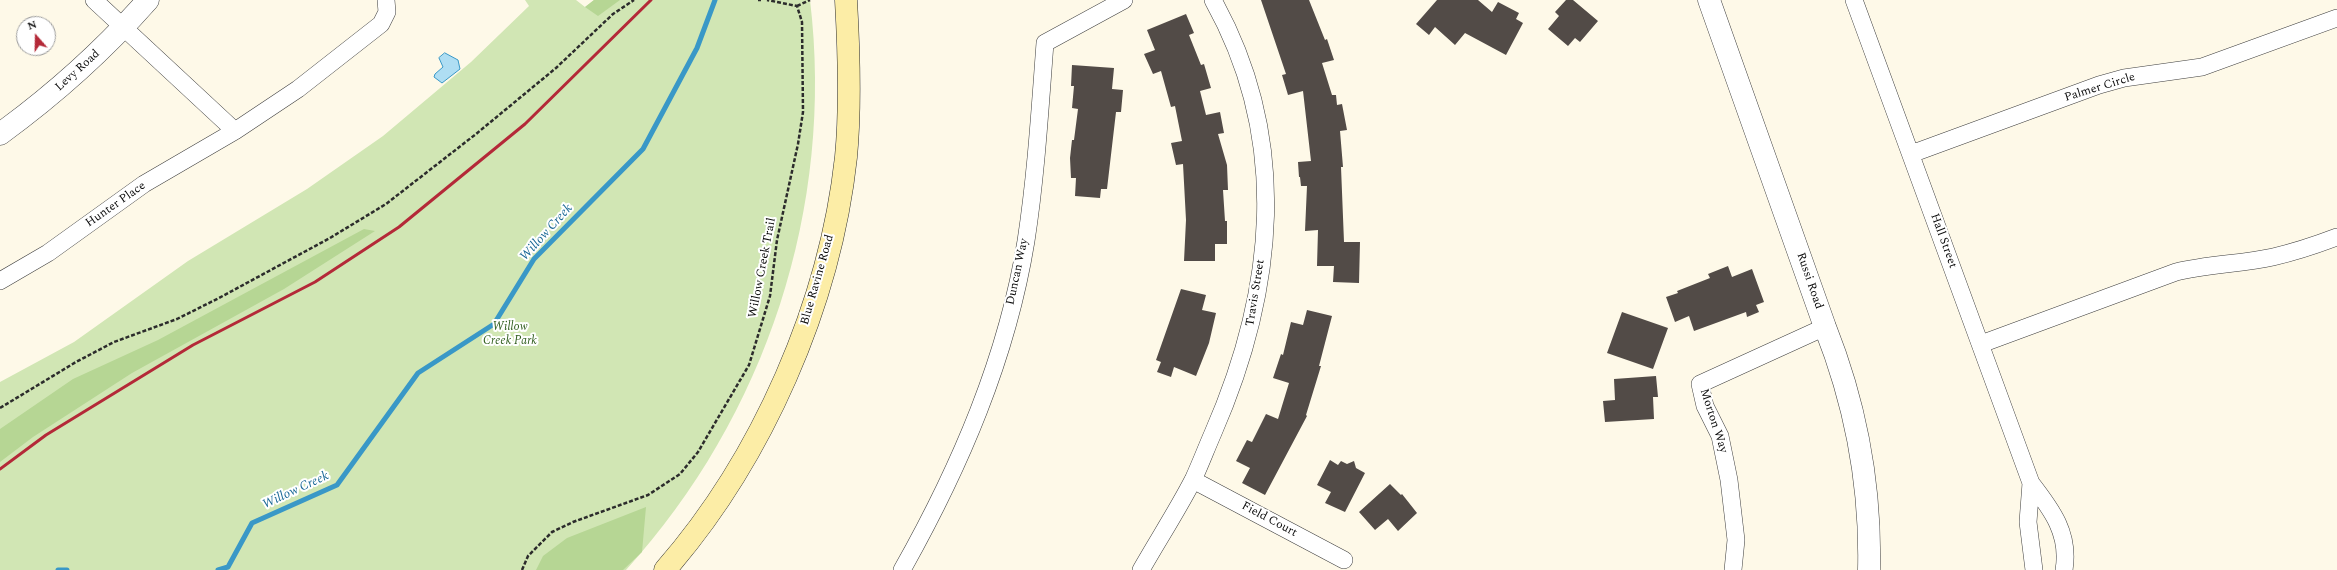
<!DOCTYPE html>
<style>
body{margin:0}
#map{position:relative;width:2337px;height:570px;overflow:hidden;background:#fef9e8;font-family:Spectral,serif}
canvas{display:block}
.north{position:absolute;left:16px;top:16px;width:40px;height:40px;box-sizing:border-box;background:#fff;border:1px solid #9d9d9d;border-radius:50%;rotate:340deg;font-size:11px;font-weight:700;line-height:16px;text-align:center;color:#0a0a0a}
.north::after{content:'';display:block;margin:auto;width:14px;height:18px;background:#b42938;clip-path:polygon(50% 0,100% 100%,50% 72%,0 100%)}
</style>
<div id="map">
<canvas width="2337" height="570"></canvas>
<div class="north">N</div>
</div>
<script>
const ctx = document.querySelector('canvas').getContext('2d');
ctx.lineJoin = 'round';
function paint(path, color) { ctx.fillStyle = color; ctx.fill(path, 'evenodd'); }
function stroke(path, color, width, dash) { ctx.strokeStyle = color; ctx.lineWidth = width; ctx.lineCap = dash ? 'butt' : 'round'; ctx.setLineDash(dash || []); ctx.stroke(path); }
function label(font, color, halo, rows, align = 'center') {
  ctx.font = font + ' Spectral,serif'; ctx.lineWidth = 4; ctx.setLineDash([]); ctx.textBaseline = 'middle'; ctx.strokeStyle = halo; ctx.fillStyle = color; for (const [text, x, y, turn = 0] of rows) {
    ctx.save(); ctx.translate(x, y); ctx.rotate((+turn || 0) * Math.PI / 180); ctx.textAlign = isNaN(turn) ? turn : align; if (halo) ctx.strokeText(text, 0, 0); ctx.fillText(text, 0, 0); ctx.restore();
  }
}
paint(new Path2D(`
 M 525,0 L 576,0 L 585,7 L 594,0 L 810,0 C 835,207 766,416 626,570 L 0,570 L 0,382 L 74,342 L 188,261 L 307,189 L 383,136 L 471,62 L 529,6 Z`), '#d1e6b4');
paint(new Path2D(`
 M 594,0 L 620,0 L 598,16 L 585,7 Z
 M 364,229 L 375,231 L 284,289 L 132,373 L 33,437 L 0,462 L 0,429 L 73,379 L 158,340 Z
 M 646,507 L 642,552 L 623,570 L 536,570 L 543,556 L 567,538 Z`), '#b6d694');
const water = new Path2D(`
 M 445,53 L 458,60 L 460,69 L 442,83 L 434,77 L 435,74 L 443,67 L 439,58 Z`);
paint(water, '#afdef3');
stroke(water, '#3998c7', 1);
stroke(new Path2D(`
 M 58,570 L 67,570
 M 218,570 L 228,567 L 252,523 L 337,485 L 418,373 L 494,324 L 534,259 L 643,149 L 697,48 L 715,0`), '#3998c7', 5);
paint(new Path2D(`
 M 1261,0 L 1309,0 L 1325,40 L 1327,39 L 1334,60 L 1322,63 L 1332,95 L 1336,95 L 1337,105 L 1342,104 L 1347,130 L 1340,131 L 1343,167 L 1341,167 L 1344,242 L 1360,242 L 1359,283 L 1333,282 L 1334,266 L 1317,266 L 1318,230 L 1305,231 L 1307,186 L 1301,186 L 1300,177 L 1299,177 L 1298,162 L 1311,161 L 1303,91 L 1288,95 L 1282,75 L 1286,74 Z
 M 1437,0 L 1478,0 L 1492,12 L 1498,2 L 1519,13 L 1516,19 L 1523,23 L 1506,55 L 1465,33 L 1455,45 L 1435,27 L 1429,35 L 1416,24 Z
 M 1566,0 L 1573,0 L 1598,21 L 1580,42 L 1575,38 L 1568,46 L 1548,29 L 1559,16 L 1555,12 Z
 M 1186,14 L 1194,33 L 1189,35 L 1201,65 L 1204,64 L 1211,88 L 1200,91 L 1206,115 L 1220,112 L 1224,133 L 1218,134 L 1227,165 L 1228,190 L 1223,190 L 1225,221 L 1227,221 L 1227,244 L 1215,244 L 1215,261 L 1184,261 L 1186,220 L 1183,164 L 1176,165 L 1171,143 L 1182,141 L 1175,106 L 1171,107 L 1161,71 L 1153,74 L 1144,54 L 1155,50 L 1147,30 Z
 M 1072,65 L 1114,68 L 1112,89 L 1123,90 L 1121,112 L 1116,112 L 1107,189 L 1101,189 L 1100,198 L 1075,196 L 1076,178 L 1071,178 L 1070,158 L 1072,140 L 1074,140 L 1078,109 L 1072,108 L 1074,86 L 1071,86 Z
 M 1728,266 L 1732,277 L 1752,269 L 1764,302 L 1756,305 L 1759,312 L 1747,317 L 1746,312 L 1694,331 L 1689,316 L 1675,322 L 1666,297 L 1678,293 L 1677,291 L 1710,278 L 1708,274 Z
 M 1181,289 L 1206,295 L 1202,310 L 1216,313 L 1209,343 L 1196,376 L 1174,367 L 1171,377 L 1157,372 L 1161,362 L 1156,360 Z
 M 1307,310 L 1332,316 L 1319,366 L 1321,366 L 1306,415 L 1307,416 L 1265,495 L 1242,483 L 1250,468 L 1236,461 L 1247,440 L 1252,442 L 1266,414 L 1278,419 L 1289,383 L 1273,378 L 1281,354 L 1283,355 L 1291,322 L 1303,325 Z
 M 1622,312 L 1668,328 L 1653,369 L 1607,353 Z
 M 1656,376 L 1658,397 L 1653,397 L 1654,419 L 1605,422 L 1603,401 L 1615,400 L 1614,379 Z
 M 1330,460 L 1338,465 L 1341,461 L 1347,464 L 1354,461 L 1356,468 L 1365,473 L 1345,512 L 1325,503 L 1331,492 L 1317,485 Z
 M 1390,484 L 1401,495 L 1402,494 L 1417,513 L 1398,531 L 1388,519 L 1375,530 L 1359,512 Z`), '#524b47');
const minor = new Path2D(`
 M 94,0 L 235,131
 M 1854,0 L 2031,483 C 2052,510 2070,534 2064,570
 M 1911,154 L 2099,85 L 2124,78 L 2202,67 L 2337,18
 M 0,281 L 48,253 L 144,184 L 235,131 L 298,89 L 381,24 L 387,12 L 386,0
 M 1981,344 L 2176,272 C 2208,264 2241,264 2273,257 C 2295,252 2316,245 2337,237
 M 1193,480 L 1344,560
 M 2031,483 L 2028,522 L 2034,570
 M 902,570 C 960,467 1007,358 1026,241 C 1036,176 1040,109 1045,43 L 1124,0
 M 1141,570 C 1158,540 1177,511 1193,480 C 1200,465 1206,449 1213,433 C 1275,291 1291,140 1213,0
 M 1733,570 L 1736,540 L 1729,480 L 1720,436 L 1705,406 L 1700,384 L 1825,327`);
const tertiary = new Path2D(`
 M 1709,0 L 1825,327 C 1856,405 1871,486 1869,570
 M 0,134 C 55,94 103,51 148,0`);
const secondary = new Path2D(`
 M 665,570 C 762,459 830,304 846,157 C 851,105 849,52 846,0`);
stroke(minor, '#3d3d3d', 18);
stroke(tertiary, '#3d3d3d', 23);
stroke(secondary, '#2c2c2c', 23);
stroke(new Path2D(`
 M 758,0 L 761,0
 M 797,6 L 810,0
 M 0,408 L 76,362 L 114,342 L 177,319 L 219,298 L 330,238 L 386,204 L 476,134 L 556,68 L 613,14 L 634,0
 M 522,570 L 528,556 L 552,532 L 573,522 L 648,495 L 680,474 L 698,452 L 749,365 L 770,296 L 777,240 L 798,144 L 803,112 L 802,22 L 797,6 L 767,0`), '#2c2c2c', 2.5, [4, 2]);
stroke(minor, '#fff', 17);
stroke(tertiary, '#fff', 22);
stroke(secondary, '#fceda6', 22);
stroke(new Path2D(`
 M 0,469 L 46,435 L 193,345 L 315,282 L 399,227 L 525,124 L 651,0`), '#b42938', 3);
label('12px', '#0a0a0a', '#fff', [
 ["Levy Road",78,71,-42],
 ["Palmer Circle",2100,88,-17],
 ["Hunter Place",116,205,-35],
 ["Hall Street",1943,241,70],
 ["Willow Creek Trail",763,268,-79],
 ["Duncan Way",1018,272,-78],
 ["Blue Ravine Road",818,280,-74],
 ["Russi Road",1809,281,71],
 ["Travis Street",1256,293,-81],
 ["Morton Way",1713,421,72],
 ["Field Court",1269,520,28]
]);
label('italic 12px', '#305e1e', '#fff', [
 ["Willow",510,328],
 ["Creek Park",510,342]
]);
label('italic 13px', '#1a6896', '#fff', [
 ["Willow Creek",547,233,-48],
 ["Willow Creek",296,491,-25]
]);
</script>
